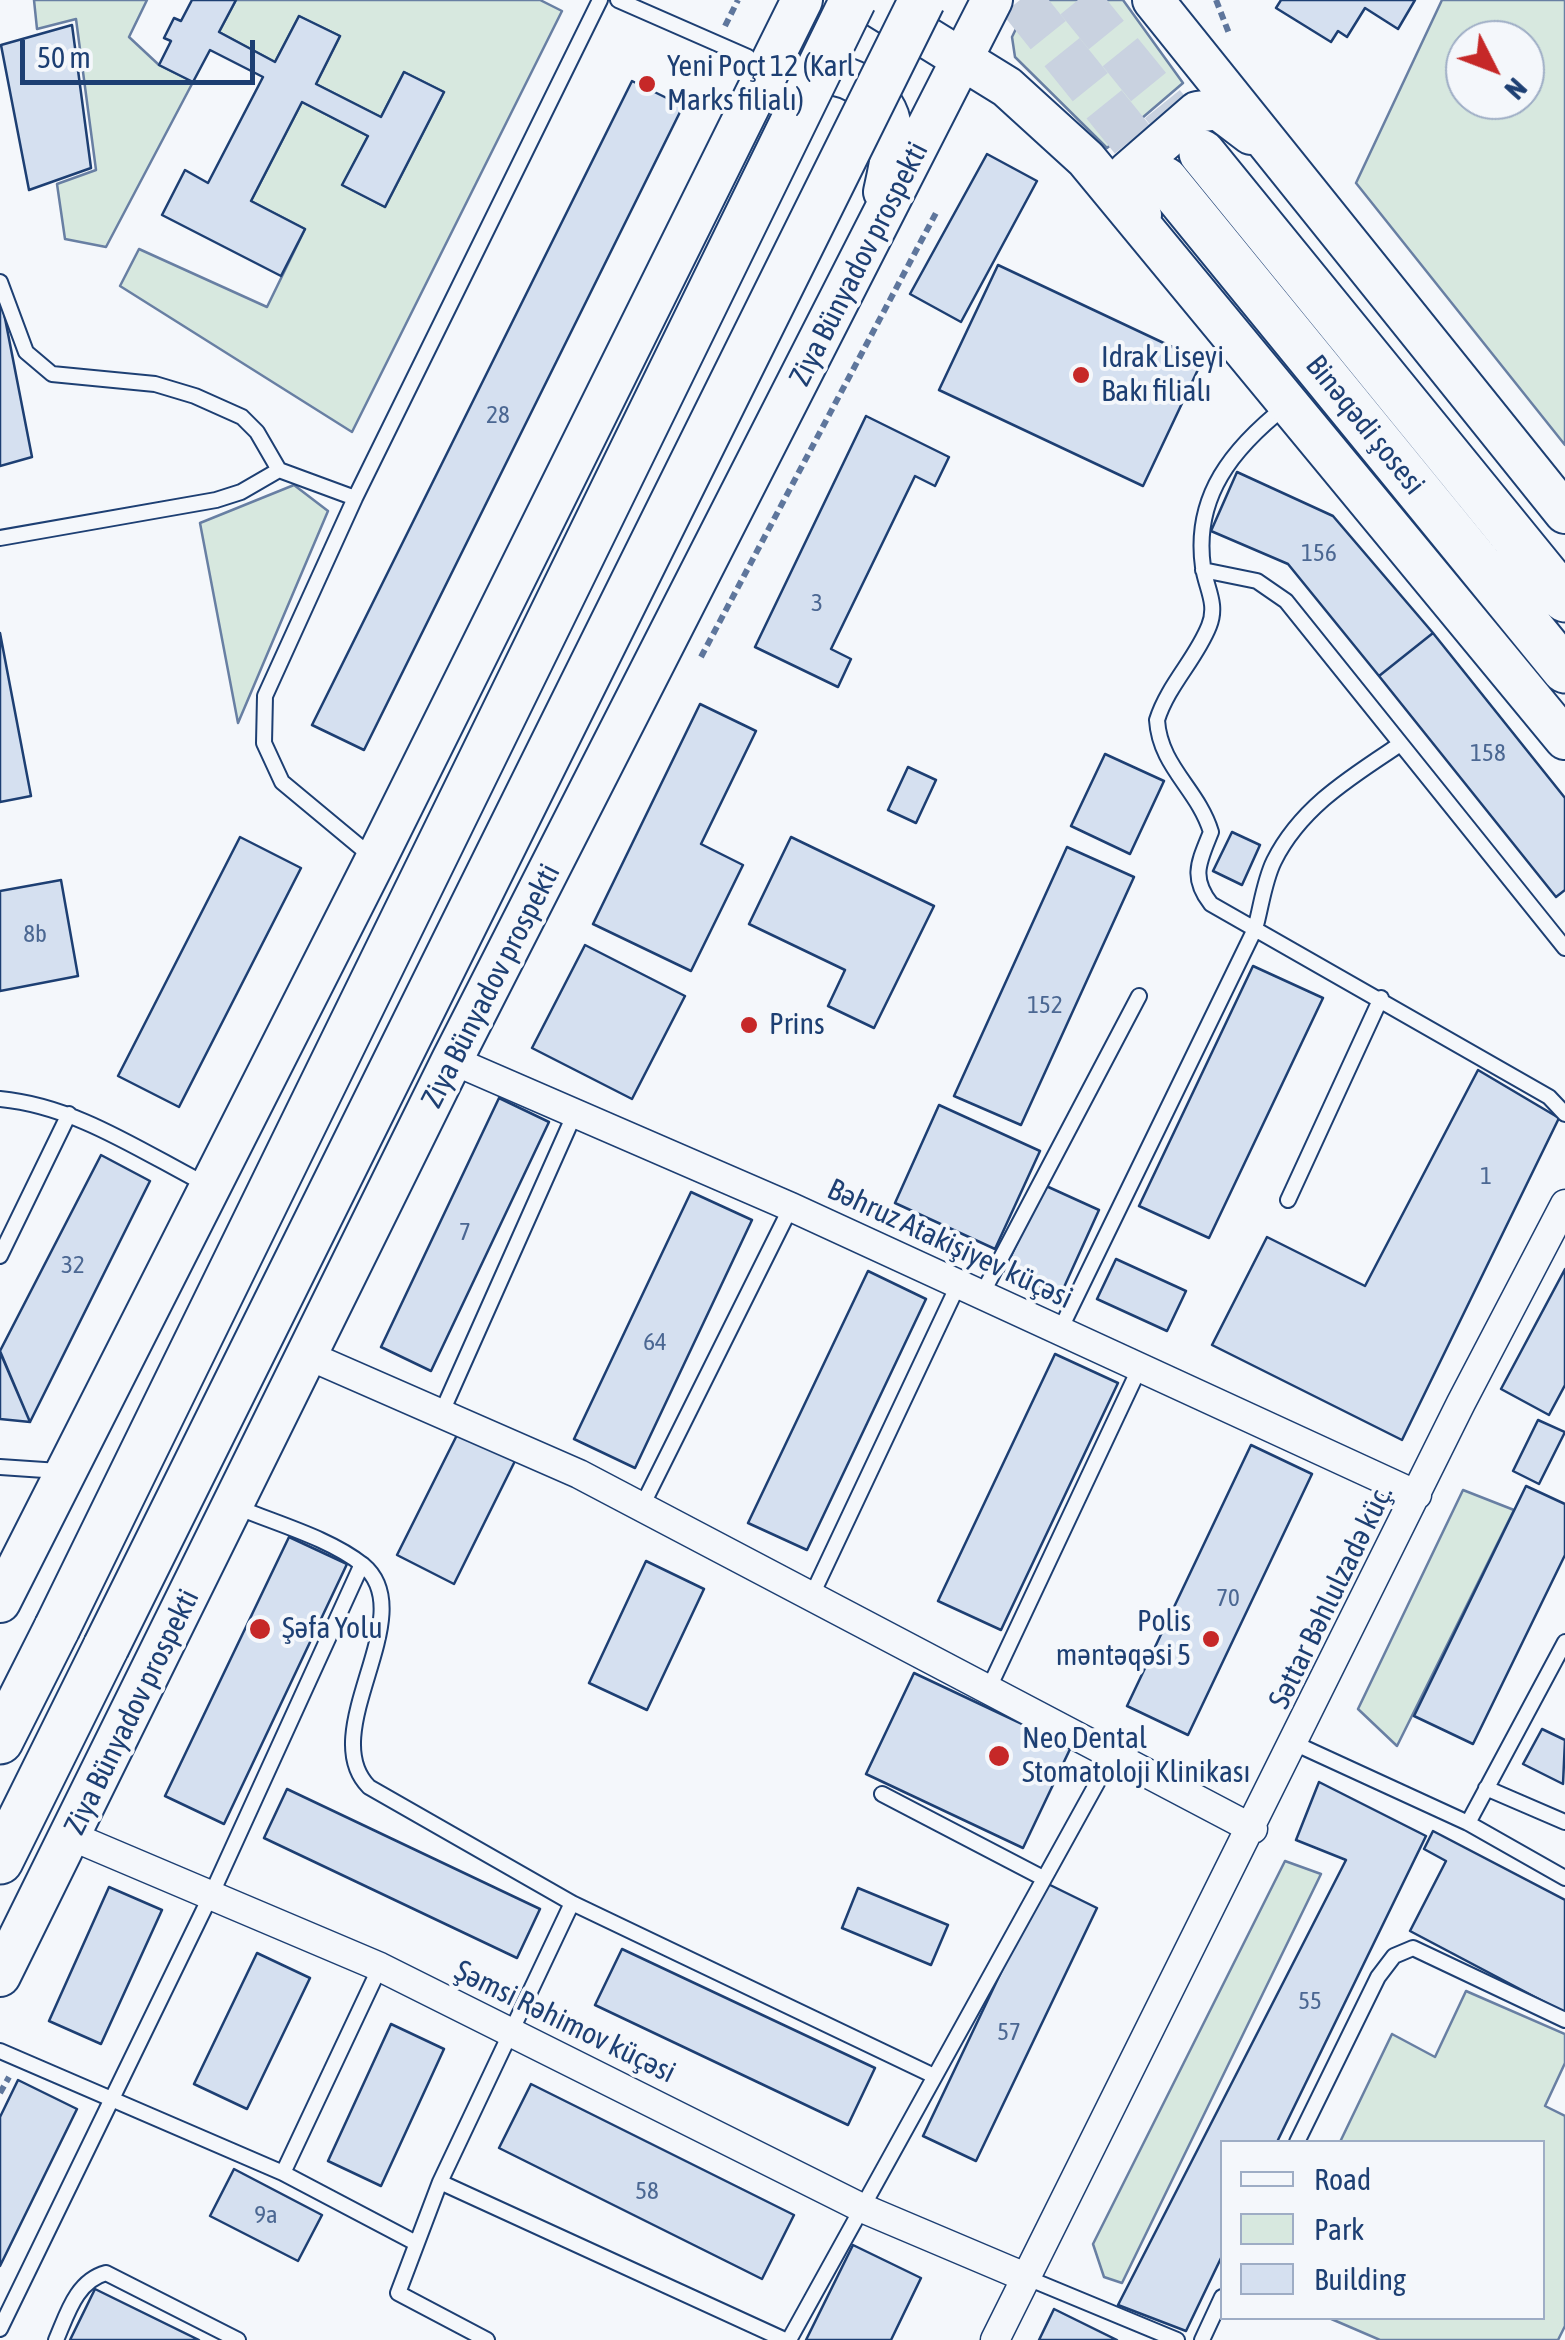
<!DOCTYPE html>
<meta charset="utf-8">
<style>
body{margin:0}
#map{position:relative;width:1565px;height:2340px;overflow:hidden;background:#f4f7fb;font-family:"Asap Condensed",sans-serif}
canvas{display:block}
.legend{position:absolute;left:1220px;top:2140px;width:325px;height:180px;box-sizing:border-box;background:#f4f7fb;border:2px solid #9eadc5;margin:0;padding:12px 18px;list-style:none;font-size:30px;color:#1d3f73}
.legend li{display:flex;align-items:center;gap:20px;height:50px}
.legend b{width:50px;border:2px solid #9eadc5}
.north{position:absolute;left:1445px;top:20px;width:100px;height:100px;box-sizing:border-box;background:#f4f7fb;border:2px solid #9eadc5;border-radius:50%;rotate:132deg;font-size:28px;font-weight:700;line-height:40px;text-align:center;color:#1d3f73}
.north::after{content:'';display:block;margin:auto;width:35px;height:45px;background:#c62828;clip-path:polygon(50% 0,100% 100%,50% 72%,0 100%)}
.scale{position:absolute;left:20px;top:40px;width:235px;height:45px;box-sizing:border-box;border:5px solid #1d3f73;border-top:0;padding-left:12px;font-size:30px;line-height:35px;white-space:nowrap;color:#1d3f73;-webkit-text-stroke:8px #f4f7fb;paint-order:stroke}
</style>
<div id="map">
<canvas width="1565" height="2340"></canvas>
<ul class="legend">
<li><b style="height:12px;background:#f4f7fb"></b>Road</li>
<li><b style="height:28px;background:#d7e8df"></b>Park</li>
<li><b style="height:28px;background:#d5e0f0"></b>Building</li>
</ul>
<div class="north">N</div>
<div class="scale">50 m</div>
</div>
<script>
const ctx = document.querySelector('canvas').getContext('2d');
ctx.lineJoin = 'round';
function paint(path, color) { ctx.fillStyle = color; ctx.fill(path, 'evenodd'); }
function stroke(path, color, width, dash) { ctx.strokeStyle = color; ctx.lineWidth = width; ctx.lineCap = dash ? 'butt' : 'round'; ctx.setLineDash(dash || []); ctx.stroke(path); }
function label(font, color, halo, rows, align = 'center') {
  ctx.font = font + ' "Asap Condensed",sans-serif'; ctx.lineWidth = 8; ctx.setLineDash([]); ctx.textBaseline = 'middle'; ctx.strokeStyle = halo; ctx.fillStyle = color; for (const [text, x, y, turn = 0] of rows) {
    ctx.save(); ctx.translate(x, y); ctx.rotate((+turn || 0) * Math.PI / 180); ctx.textAlign = isNaN(turn) ? turn : align; if (halo) ctx.strokeText(text, 0, 0); ctx.fillText(text, 0, 0); ctx.restore();
  }
}
const green = new Path2D(`
 M 34,0 L 147,0 L 129,37 L 159,65 L 193,82 L 106,247 L 65,239 L 57,184 L 96,170 L 76,19 L 37,29 Z
 M 236,0 L 540,0 L 562,11 L 352,432 L 120,286 L 139,249 L 267,307 L 305,229 L 251,201 L 302,102 L 368,136 L 343,185 L 385,207 L 444,92 L 404,72 L 381,117 L 316,84 L 340,36 L 299,16 L 275,62 L 219,32 Z
 M 1030,0 L 1123,0 L 1183,83 L 1107,148 L 1015,57 L 1012,37 Z
 M 1442,0 L 1565,0 L 1565,445 L 1356,183 ZM 1465,40 L 1525,40 L 1525,100 L 1465,100 Z
 M 294,485 L 328,511 L 238,723 L 200,523 Z
 M 1463,1490 L 1514,1510 L 1397,1746 L 1358,1709 Z
 M 1285,1861 L 1321,1874 L 1122,2283 L 1104,2277 L 1093,2244 Z
 M 1466,1991 L 1565,2034 L 1565,2063 L 1545,2106 L 1565,2116 L 1565,2326 L 1558,2340 L 1380,2340 L 1329,2318 L 1542,2318 L 1542,2142 L 1340,2142 L 1392,2034 L 1435,2057 Z`);
paint(green, '#d7e8df');
stroke(green, '#687fa3', 2.5);
const building = new Path2D(`
 M 192,0 L 236,0 L 219,32 L 275,62 L 299,16 L 340,36 L 316,84 L 381,117 L 404,72 L 444,92 L 385,207 L 342,185 L 368,136 L 302,102 L 251,201 L 305,229 L 281,276 L 162,215 L 185,170 L 208,183 L 263,77 L 210,50 L 193,82 L 159,65 L 171,41 L 164,38 L 174,18 L 181,21 Z
 M 1281,0 L 1415,0 L 1398,29 L 1365,8 L 1347,37 L 1338,31 L 1331,42 L 1276,8 Z
 M 72,25 L 91,168 L 29,190 L 1,45 Z
 M 632,81 L 683,106 L 364,750 L 312,725 Z
 M 987,154 L 1037,181 L 961,322 L 910,294 Z
 M 998,265 L 1202,361 L 1143,486 L 939,390 Z
 M 3,308 L 32,457 L 0,466 L 0,309 Z
 M 866,416 L 949,457 L 935,486 L 915,476 L 831,649 L 851,659 L 838,687 L 755,647 Z
 M 1237,472 L 1333,516 L 1433,633 L 1379,676 L 1288,564 L 1211,531 Z
 M 0,633 L 31,796 L 0,802 Z
 M 1433,633 L 1565,798 L 1565,890 L 1556,897 L 1379,676 Z
 M 700,704 L 756,731 L 701,844 L 743,865 L 691,971 L 593,924 Z
 M 1105,754 L 1164,781 L 1130,854 L 1071,826 Z
 M 908,767 L 936,780 L 916,823 L 888,810 Z
 M 1232,832 L 1260,845 L 1242,885 L 1213,871 Z
 M 240,837 L 301,868 L 179,1107 L 118,1076 Z
 M 791,837 L 934,906 L 874,1028 L 828,1006 L 845,970 L 749,924 Z
 M 1067,847 L 1134,877 L 1021,1125 L 954,1096 Z
 M 61,880 L 78,976 L 0,991 L 0,891 Z
 M 585,945 L 685,996 L 632,1099 L 532,1048 Z
 M 1253,966 L 1323,998 L 1209,1238 L 1139,1206 Z
 M 1478,1070 L 1559,1118 L 1402,1440 L 1212,1345 L 1267,1237 L 1365,1286 Z
 M 499,1098 L 549,1122 L 431,1371 L 381,1347 Z
 M 939,1105 L 1040,1151 L 995,1249 L 895,1203 Z
 M 101,1155 L 150,1181 L 30,1422 L 0,1351 Z
 M 1044,1185 L 1099,1210 L 1060,1296 L 1004,1271 Z
 M 691,1192 L 752,1220 L 635,1468 L 574,1439 Z
 M 1116,1259 L 1186,1291 L 1167,1331 L 1097,1299 Z
 M 1565,1269 L 1565,1385 L 1549,1415 L 1501,1389 Z
 M 868,1271 L 926,1299 L 807,1550 L 748,1523 Z
 M 0,1352 L 30,1422 L 0,1419 Z
 M 1055,1354 L 1118,1383 L 1001,1630 L 938,1601 Z
 M 1538,1420 L 1565,1432 L 1539,1484 L 1513,1471 Z
 M 458,1433 L 515,1461 L 454,1584 L 397,1555 Z
 M 1251,1445 L 1312,1474 L 1188,1735 L 1127,1706 Z
 M 1526,1486 L 1565,1504 L 1565,1555 L 1473,1744 L 1414,1716 Z
 M 289,1537 L 347,1564 L 224,1824 L 165,1796 Z
 M 646,1561 L 704,1589 L 647,1710 L 589,1683 Z
 M 914,1673 L 1071,1747 L 1023,1848 L 866,1774 Z
 M 1542,1729 L 1565,1740 L 1563,1784 L 1523,1764 Z
 M 1319,1782 L 1426,1836 L 1277,2142 L 1222,2142 L 1222,2256 L 1186,2331 L 1118,2305 L 1346,1860 L 1296,1840 Z
 M 287,1789 L 540,1909 L 517,1958 L 264,1838 Z
 M 1433,1831 L 1565,1900 L 1565,2013 L 1410,1931 L 1446,1861 L 1424,1849 Z
 M 1044,1882 L 1097,1908 L 976,2161 L 923,2136 Z
 M 109,1887 L 162,1910 L 101,2044 L 49,2021 Z
 M 858,1888 L 948,1925 L 931,1965 L 842,1928 Z
 M 622,1949 L 875,2068 L 848,2125 L 595,2005 Z
 M 257,1953 L 310,1978 L 247,2109 L 194,2084 Z
 M 391,2024 L 444,2049 L 381,2186 L 328,2161 Z
 M 18,2080 L 77,2109 L 0,2266 L 0,2117 Z
 M 531,2084 L 794,2215 L 762,2279 L 499,2148 Z
 M 234,2169 L 322,2215 L 298,2261 L 210,2216 Z
 M 853,2245 L 921,2278 L 891,2340 L 806,2340 Z
 M 95,2289 L 199,2340 L 70,2340 Z
 M 1054,2309 L 1117,2340 L 1039,2340 Z`);
paint(building, '#d5e0f0');
stroke(building, '#1d3f73', 2.5);
stroke(new Path2D(`
 M 1020,0 L 1165,180
 M 1078,0 L 1202,153`), '#c9d2e0', 45, [45, 22]);
const service = new Path2D(`
 M 618,0 L 748,57
 M 0,282 L 26,352 L 52,374 L 155,384 L 195,396 L 242,417 L 257,432 L 279,470 L 355,498
 M 1286,406 C 1233,448 1193,496 1203,567 C 1206,588 1218,604 1209,626 C 1196,659 1168,685 1157,720 C 1160,767 1198,789 1211,832 C 1199,862 1190,877 1211,904 L 1549,1097 L 1565,1114
 M 0,538 L 216,500 L 241,492 L 279,470
 M 1203,570 L 1257,581 L 1286,601 L 1565,948
 M 371,856 L 282,782 L 264,743 L 265,696 L 355,498 L 600,0
 M 0,1099 C 75,1106 139,1150 205,1184
 M 1288,1200 L 1381,998
 M 0,1256 L 69,1114
 M 982,1294 L 1139,996
 M 1060,1330 L 1255,929 C 1261,908 1264,881 1274,861 C 1301,807 1351,777 1399,745
 M 441,1414 L 575,1113
 M 0,1467 L 59,1471
 M 642,1506 L 791,1207
 M 237,1507 C 277,1524 329,1538 363,1565 C 423,1615 314,1732 369,1787 L 572,1903 L 932,2075
 M 811,1597 L 959,1283
 M 988,1690 L 1140,1367
 M 1296,1744 L 1468,1823 L 1565,1878
 M 1486,1788 L 1565,1822
 M 882,1794 L 1043,1878
 M 1468,1823 L 1565,1642
 M 572,1903 L 440,2182 L 785,2340
 M 0,2051 L 283,2173 L 414,2242
 M 1297,2142 L 1378,1977 L 1394,1956 L 1413,1948 L 1565,2020
 M 283,2173 L 380,1967
 M 440,2182 L 398,2293 L 487,2340
 M 1025,2277 L 1177,2340
 M 0,2329 L 212,1893 L 362,1564
 M 56,2340 C 67,2315 76,2281 106,2273 L 238,2340
 M 789,2340 L 1112,1756
 M 1202,2340 L 1222,2297`);
const minor = new Path2D(`
 M 452,1060 L 791,1207 L 1417,1495
 M 307,1355 L 579,1474 L 1253,1829
 M 71,1836 L 380,1967 L 862,2208 L 1025,2277
 M 995,2340 L 1461,1403 L 1565,1204`);
const secondary = new Path2D(`
 M 866,0 L 1007,87 L 1086,159 L 1565,739
 M 1153,0 L 1565,513
 M 789,86 C 795,83 803,76 809,75 C 840,67 884,91 890,122 C 895,146 889,169 884,192
 M 1141,215 L 1128,193 L 1128,172 L 1197,112 L 1218,109 L 1251,134
 M 0,1602 L 376,859 L 802,0
 M 0,1976 L 452,1060 L 992,0`);
const primary = new Path2D(`
 M 1202,153 L 1565,599
 M 1165,180 L 1565,670
 M 0,1741 L 57,1628
 M 0,1861 L 106,1647`);
stroke(service, '#1d3f73', 18);
stroke(minor, '#1d3f73', 31);
stroke(secondary, '#1d3f73', 44);
stroke(primary, '#1d3f73', 49);
stroke(new Path2D(`
 M 1216,0 L 1230,36
 M 725,26 L 738,0
 M 701,657 L 937,211
 M 0,2093 L 9,2077`), '#5e769c', 6, [8, 5]);
stroke(service, '#f4f7fb', 14);
stroke(minor, '#f4f7fb', 28);
stroke(secondary, '#f4f7fb', 40);
stroke(primary, '#f4f7fb', 45);
const primaryBridge = new Path2D(`
 M 57,1628 L 853,0
 M 106,1647 L 922,0`);
stroke(primaryBridge, '#1d3f73', 49, []);
stroke(primaryBridge, '#f4f7fb', 45);
for (const [x, y, r, color] of [
 [647,84,10,"#c62828"],
 [1081,375,10,"#c62828"],
 [749,1025,10,"#c62828"],
 [260,1629,12,"#c62828"],
 [1211,1639,10,"#c62828"],
 [999,1756,12,"#c62828"]
]) { const dot = new Path2D(); dot.arc(x, y, r, 0, 2 * Math.PI); ctx.fillStyle = color; ctx.fill(dot); stroke(dot, '#f4f7fb', 4); }
label('25px', '#4b6792', null, [
 ["28",498,415],
 ["156",1319,553],
 ["3",817,603],
 ["158",1488,753],
 ["8b",35,934],
 ["152",1045,1005],
 ["1",1486,1176],
 ["7",465,1232],
 ["32",73,1265],
 ["64",655,1342],
 ["70",1228,1598],
 ["55",1310,2001],
 ["57",1009,2032],
 ["58",647,2191],
 ["9a",266,2215]
]);
label('30px', '#1d3f73', '#f4f7fb', [
 ["Yeni Poçt 12 (Karl",667,67],
 ["Marks filialı)",667,101],
 ["Idrak Liseyi",1101,358],
 ["Bakı filialı",1101,392],
 ["Prins",769,1025],
 ["Polis",1191,1622,"right"],
 ["məntəqəsi 5",1191,1656,"right"],
 ["Şəfa Yolu",282,1629],
 ["Neo Dental",1022,1739],
 ["Stomatoloji Klinikası",1022,1773]
], 'left');
label('30px', '#1d3f73', '#f4f7fb', [
 ["Ziya Bünyadov prospekti",859,264,-63],
 ["Binəqədi şosesi",1365,425,51],
 ["Ziya Bünyadov prospekti",491,986,-63],
 ["Bəhruz Atakişiyev küçəsi",950,1244,25],
 ["Səttar Bəhlulzadə küç.",1331,1597,-64],
 ["Ziya Bünyadov prospekti",132,1712,-64],
 ["Şəmsi Rəhimov küçəsi",565,2022,26]
]);
</script>
